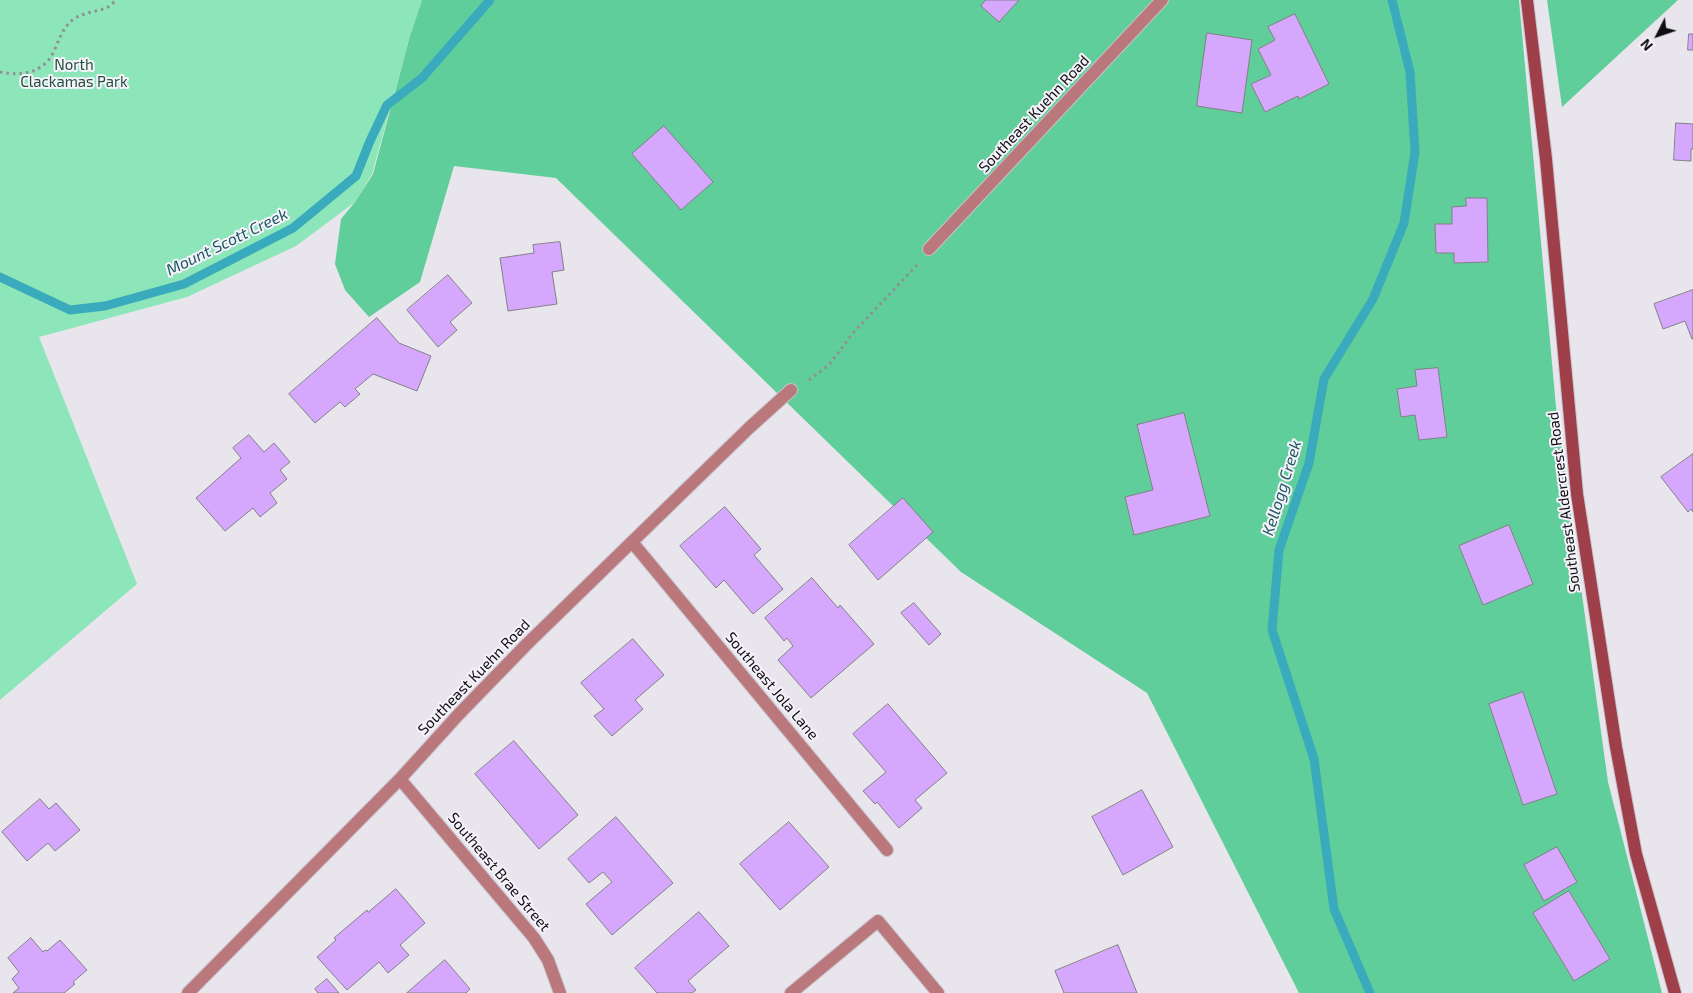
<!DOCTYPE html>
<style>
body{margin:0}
#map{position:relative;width:1693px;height:993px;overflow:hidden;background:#e9e5ed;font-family:"Exo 2",sans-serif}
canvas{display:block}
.north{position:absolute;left:1633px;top:10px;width:50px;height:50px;-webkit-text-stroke:4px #f6f2fa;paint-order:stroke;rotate:229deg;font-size:14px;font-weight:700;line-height:20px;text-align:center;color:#0f0e11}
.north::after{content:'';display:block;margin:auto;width:18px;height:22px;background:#0f0e11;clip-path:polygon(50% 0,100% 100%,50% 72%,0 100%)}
</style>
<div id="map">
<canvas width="1693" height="993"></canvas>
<div class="north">N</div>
</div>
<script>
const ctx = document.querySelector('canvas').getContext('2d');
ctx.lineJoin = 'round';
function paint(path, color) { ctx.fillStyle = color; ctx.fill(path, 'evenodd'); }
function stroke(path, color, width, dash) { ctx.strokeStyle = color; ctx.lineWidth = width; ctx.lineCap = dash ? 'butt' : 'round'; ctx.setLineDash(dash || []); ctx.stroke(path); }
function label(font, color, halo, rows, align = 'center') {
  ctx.font = font + ' "Exo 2",sans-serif'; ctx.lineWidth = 4; ctx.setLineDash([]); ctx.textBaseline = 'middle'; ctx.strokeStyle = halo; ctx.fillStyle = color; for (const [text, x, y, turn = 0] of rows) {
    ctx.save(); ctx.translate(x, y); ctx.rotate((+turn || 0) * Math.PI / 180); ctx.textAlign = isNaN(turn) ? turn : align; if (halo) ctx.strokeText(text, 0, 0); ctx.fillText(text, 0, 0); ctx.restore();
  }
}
paint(new Path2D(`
 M 0,0 L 422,0 L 410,36 L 372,174 L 355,202 L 296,246 L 187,297 L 39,337 L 137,584 L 0,700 Z`), '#8ce6b9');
paint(new Path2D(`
 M 422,0 L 1519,0 L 1556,407 L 1608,782 L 1662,993 L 1299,993 L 1147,693 L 961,572 L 556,178 L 454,166 L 420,282 L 369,317 L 345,290 L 335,264 L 341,219 L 355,202 L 373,174 L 410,36 Z
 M 1547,0 L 1678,0 L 1562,107 Z`), '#60ce9b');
stroke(new Path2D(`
 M 0,277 L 70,310 L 105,306 L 184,284 L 293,228 L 356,176 L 370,141 L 387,105 L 422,78 L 490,0
 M 1370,993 L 1334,909 L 1314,759 L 1272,630 L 1279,550 L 1309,463 L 1324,379 L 1373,299 L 1404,223 L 1415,152 L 1410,72 L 1392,0`), '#3aabbc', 9);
const building = new Path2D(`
 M 986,0 L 1019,0 L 999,22 L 981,6 Z
 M 1295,14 L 1329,84 L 1299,99 L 1298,96 L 1265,112 L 1251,84 L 1271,75 L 1258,49 L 1275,40 L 1268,27 Z
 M 1207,33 L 1252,40 L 1242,113 L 1197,106 Z
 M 1689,34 L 1693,34 L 1693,50 L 1688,50 Z
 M 1676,123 L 1693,124 L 1693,149 L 1691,149 L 1691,161 L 1674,160 Z
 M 664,126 L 713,182 L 681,210 L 632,154 Z
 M 1466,198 L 1487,198 L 1488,262 L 1454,263 L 1454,253 L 1436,253 L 1435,224 L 1452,224 L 1452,207 L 1466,206 Z
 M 560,242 L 564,270 L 552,272 L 557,304 L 508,311 L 500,258 L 534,253 L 533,245 Z
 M 448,275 L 472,303 L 450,322 L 457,330 L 438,347 L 407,310 Z
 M 1693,290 L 1693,339 L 1692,339 L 1685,321 L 1663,329 L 1654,304 Z
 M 377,318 L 399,343 L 431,356 L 417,391 L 373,374 L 355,389 L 360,394 L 345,407 L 340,402 L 315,423 L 289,394 Z
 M 1438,368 L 1447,437 L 1419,440 L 1415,415 L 1401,417 L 1397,389 L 1417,386 L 1415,370 Z
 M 1184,413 L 1210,516 L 1134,535 L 1125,497 L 1153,490 L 1137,425 Z
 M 249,435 L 264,452 L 274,443 L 290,462 L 280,470 L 287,479 L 270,493 L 277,503 L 260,517 L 253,508 L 225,531 L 196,498 L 241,458 L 233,448 Z
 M 1693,454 L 1693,512 L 1691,509 L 1688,512 L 1661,477 Z
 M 903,498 L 933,532 L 878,580 L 849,545 Z
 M 725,507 L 761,549 L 754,555 L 783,589 L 753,614 L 724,580 L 716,588 L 680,546 Z
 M 1509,525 L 1533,584 L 1483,605 L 1459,546 Z
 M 812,578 L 838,608 L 840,605 L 874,644 L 811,698 L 778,660 L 793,646 L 787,638 L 784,641 L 765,618 Z
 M 914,603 L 941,634 L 929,645 L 901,613 Z
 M 633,639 L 664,675 L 635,700 L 643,709 L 612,736 L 594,716 L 604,709 L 581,683 Z
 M 1523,692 L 1557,794 L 1523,805 L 1489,704 Z
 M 888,704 L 947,773 L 915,800 L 922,808 L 899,828 L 877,802 L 875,804 L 863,791 L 886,772 L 853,734 Z
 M 514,741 L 578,815 L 539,849 L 475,774 Z
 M 1142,790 L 1173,847 L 1123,875 L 1092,817 Z
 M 40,799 L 49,809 L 56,803 L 80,830 L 55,851 L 48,843 L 27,861 L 2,832 Z
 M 616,817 L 673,883 L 612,935 L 586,904 L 612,882 L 603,872 L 589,883 L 568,859 Z
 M 789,822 L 829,867 L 780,910 L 740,864 Z
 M 1557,847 L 1577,882 L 1544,901 L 1524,865 Z
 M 396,889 L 425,923 L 400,945 L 409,955 L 388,973 L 379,962 L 347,990 L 317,957 L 336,940 L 334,938 L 367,910 L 368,912 Z
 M 1569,891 L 1610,959 L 1574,981 L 1533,913 Z
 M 699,912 L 729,946 L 688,981 L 696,990 L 692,993 L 657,993 L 635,968 Z
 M 31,938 L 43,952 L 45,950 L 47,951 L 60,940 L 87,970 L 73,982 L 75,984 L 64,993 L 13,993 L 19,988 L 12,979 L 19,972 L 8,958 Z
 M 1118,945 L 1137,993 L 1064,993 L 1055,971 Z
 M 445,960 L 470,989 L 466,993 L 407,993 Z
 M 327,979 L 339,993 L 318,993 L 315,989 Z`);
paint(building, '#d5a7fd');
stroke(building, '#838087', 1);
const lane = new Path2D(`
 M 632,542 L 887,850`);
const street = new Path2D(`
 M 929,249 L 1162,0
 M 400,779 L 534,938 L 548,960 L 560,993
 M 188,993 L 400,779 L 459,714 L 527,644 L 749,428 L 791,390
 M 791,993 L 878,921 L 938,993`);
const secondary = new Path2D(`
 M 1527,0 L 1546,159 L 1577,494 L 1616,747 L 1636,854 L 1675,993`);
stroke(lane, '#c6c3ca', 14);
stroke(street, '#c6c3ca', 14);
stroke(secondary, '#c6c3ca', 14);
stroke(new Path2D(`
 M 0,72 C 19,76 41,74 52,55 C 59,42 62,27 74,19 C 84,12 97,12 108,7 C 111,5 114,2 117,0
 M 809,380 L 829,365 L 852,334 L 917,265`), '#918e94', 3, [2.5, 4]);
stroke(lane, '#bb787c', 12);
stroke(street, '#bb787c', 12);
stroke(secondary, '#9e3f49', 12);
label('15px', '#22503b', '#f6f2fa', [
 ["North",74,65],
 ["Clackamas Park",74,82]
]);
label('15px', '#0f0e11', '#f6f2fa', [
 ["Southeast Kuehn Road",1034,114,-47],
 ["Southeast Aldercrest Road",1564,502,-97],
 ["Southeast Kuehn Road",474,677,-46],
 ["Southeast Jola Lane",772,686,50],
 ["Southeast Brae Street",499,872,50]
]);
label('italic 16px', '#1b5962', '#f6f2fa', [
 ["Mount Scott Creek",227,242,-26],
 ["Kellogg Creek",1282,488,-73]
]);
</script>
